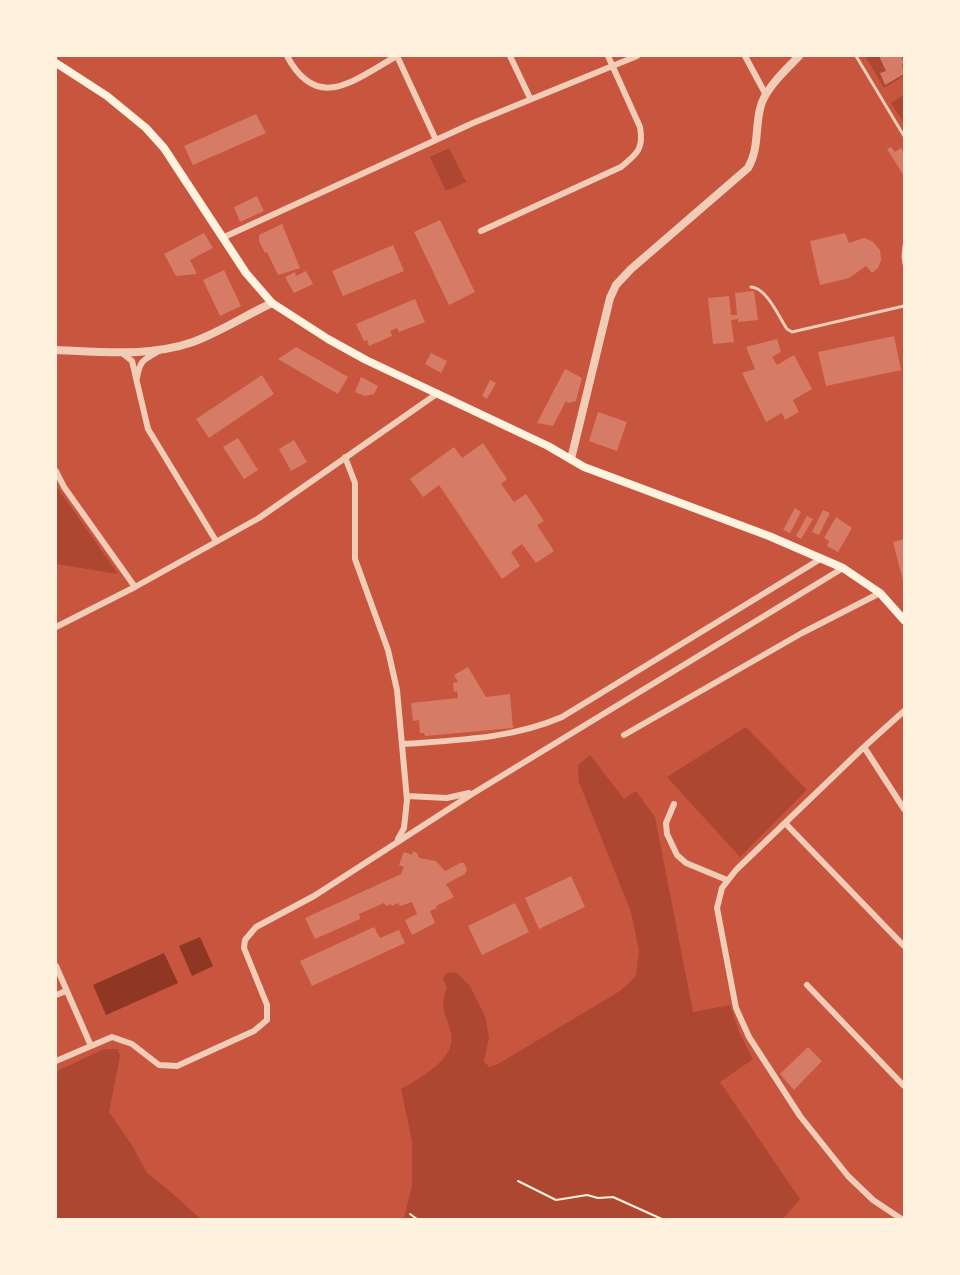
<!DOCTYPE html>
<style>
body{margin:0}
#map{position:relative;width:960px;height:1275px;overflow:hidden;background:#c8553d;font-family:"Golos Text",sans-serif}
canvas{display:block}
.frame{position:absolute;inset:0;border:57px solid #fff3e0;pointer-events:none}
</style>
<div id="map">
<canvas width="960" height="1275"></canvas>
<div class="frame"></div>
</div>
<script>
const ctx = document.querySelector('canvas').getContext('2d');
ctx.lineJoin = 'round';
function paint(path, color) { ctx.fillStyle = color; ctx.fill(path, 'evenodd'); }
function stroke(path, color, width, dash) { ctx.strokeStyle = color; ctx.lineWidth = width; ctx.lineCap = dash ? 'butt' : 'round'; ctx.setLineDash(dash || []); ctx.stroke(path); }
paint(new Path2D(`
 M 865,56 L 904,56 L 904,76 L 884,88 Z
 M 904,95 L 904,123 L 891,103 Z
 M 449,148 L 466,182 L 446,191 L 430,157 Z
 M 56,486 L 118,574 L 56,564 Z
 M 746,727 L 807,790 L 740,857 L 667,777 Z
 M 590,755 L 624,799 L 636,791 L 655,817 L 693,1012 L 730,1005 L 739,1032 L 753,1059 L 720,1082 L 800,1199 L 782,1220 L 404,1219 L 412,1185 L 412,1141 L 401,1089 C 420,1078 457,1059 451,1033 C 446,1012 439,1010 447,988 L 443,978 L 448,972 L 457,973 L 470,986 L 485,1016 L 489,1038 L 484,1061 L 489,1067 L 498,1064 L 620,991 L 636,976 L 639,951 L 631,912 L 579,782 L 578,765 Z
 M 104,1049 L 118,1049 L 120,1056 L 109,1112 L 132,1145 L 147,1173 L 165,1187 L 201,1219 L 56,1219 L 56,1077 L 59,1070 Z`), '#ae4732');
paint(new Path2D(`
 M 200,937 L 213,966 L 192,976 L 179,946 Z
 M 164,953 L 178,983 L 106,1015 L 93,985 Z`), '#8f3625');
paint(new Path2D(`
 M 879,56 L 901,56 L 904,63 L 902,65 L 904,74 L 885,85 L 880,73 L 886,71 Z
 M 256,114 L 266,133 L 193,165 L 184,146 Z
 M 891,147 L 895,152 L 901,148 L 903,152 L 904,151 L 904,176 L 887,149 Z
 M 257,196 L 264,211 L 240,222 L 234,207 Z
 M 440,220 L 475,292 L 449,305 L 414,232 Z
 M 282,224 L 300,268 L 278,275 L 267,252 L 265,253 L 259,241 L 259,235 Z
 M 204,233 L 213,248 L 190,260 L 197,274 L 176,276 L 164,254 Z
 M 845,233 L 849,243 L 864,238 L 872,241 L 880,250 L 881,260 L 878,268 L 872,273 L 866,266 L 849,278 L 820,285 L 810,241 Z
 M 393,245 L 404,271 L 343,296 L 332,271 Z
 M 224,270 L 241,306 L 220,316 L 203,280 Z
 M 306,271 L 313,284 L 294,293 L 285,277 L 295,272 L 296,276 Z
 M 754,291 L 758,320 L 738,322 L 738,319 L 731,320 L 734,342 L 713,344 L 708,298 L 729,296 L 731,315 L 737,315 L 735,293 Z
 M 415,299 L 425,322 L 399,332 L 397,328 L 390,331 L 392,336 L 369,346 L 367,340 L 364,341 L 356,324 Z
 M 894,336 L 901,370 L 826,386 L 818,352 Z
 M 777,339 L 781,352 L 772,357 L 777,365 L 794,355 L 812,389 L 793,400 L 799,412 L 785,420 L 782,413 L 766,422 L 742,373 L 755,369 L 746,347 Z
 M 296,347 L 348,377 L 338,394 L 278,359 Z
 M 431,353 L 447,361 L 441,373 L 425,364 Z
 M 565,369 L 582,378 L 576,401 L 568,403 L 566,401 L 553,426 L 537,423 Z
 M 262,375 L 274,394 L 209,438 L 196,419 Z
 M 361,377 L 378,386 L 374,394 L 365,396 L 355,392 Z
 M 490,380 L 496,383 L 487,399 L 482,396 Z
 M 598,412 L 627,422 L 617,451 L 589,441 Z
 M 238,438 L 258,470 L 244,479 L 223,447 Z
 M 294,440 L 307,462 L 291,471 L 279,449 Z
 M 483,443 L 507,479 L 501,484 L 514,502 L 526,494 L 544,521 L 537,525 L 554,551 L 536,563 L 522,544 L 511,552 L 520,566 L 502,579 L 439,485 L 423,497 L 410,479 L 454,447 L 462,458 Z
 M 795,508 L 801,512 L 790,533 L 783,530 Z
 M 823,510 L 830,513 L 819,535 L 812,532 Z
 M 807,516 L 813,519 L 801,539 L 796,536 Z
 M 836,517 L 852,528 L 838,552 L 827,546 L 829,541 L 824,538 Z
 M 904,539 L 904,581 L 903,581 L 893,542 Z
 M 468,667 L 486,697 L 510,694 L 513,728 L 425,736 L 424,733 L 420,733 L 419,720 L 413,721 L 411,703 L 458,698 L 457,691 L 454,692 L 453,683 L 458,682 L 454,675 Z
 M 413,851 L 417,853 L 419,858 L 436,861 L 445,871 L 460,863 L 464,863 L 467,869 L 465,874 L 446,884 L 454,897 L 436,906 L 437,908 L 430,911 L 435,923 L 412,935 L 405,920 L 417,914 L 412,902 L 400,906 L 398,903 L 392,906 L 391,904 L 386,906 L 384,903 L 359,914 L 360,919 L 315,939 L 305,918 L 401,874 L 404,867 L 399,865 L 404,852 L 412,855 Z
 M 571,876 L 585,907 L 539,929 L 525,898 Z
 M 515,903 L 529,932 L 482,955 L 468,926 Z
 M 374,927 L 380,938 L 399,930 L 405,943 L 312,986 L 300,961 Z
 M 808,1047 L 822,1061 L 794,1090 L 780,1074 Z`), '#d67c66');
stroke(new Path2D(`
 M 518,1181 L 556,1200 L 587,1195 L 598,1198 L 613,1197 L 664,1220
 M 410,1214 L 417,1219 L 424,1220`), '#fff3e0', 2);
stroke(new Path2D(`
 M 856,56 L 904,136
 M 904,246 L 903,256 L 904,264
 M 751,287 C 766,287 779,317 787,329 L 792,332 L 904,306`), '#f1ccb7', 3);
stroke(new Path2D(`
 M 287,56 C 318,114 355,79 397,56
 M 397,56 L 436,140
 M 510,56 L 530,98
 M 745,56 L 766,95
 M 481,231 L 621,167 C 637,154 644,149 640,127 L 608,56
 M 222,238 L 473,123 L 637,56
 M 122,353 L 132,361 L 148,429 L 216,541
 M 137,378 C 140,360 143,360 159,351
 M 345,457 L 355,483 L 355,559 L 388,650 L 397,690 L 407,800 L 404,828 L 398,839
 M 56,471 L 64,487 L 135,587
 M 56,627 L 135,587 L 259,518 L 438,393
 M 624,735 L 802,633 L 880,593
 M 403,744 C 458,740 511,739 562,717 L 822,558
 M 864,747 L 904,809
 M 407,796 L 447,798 L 469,793
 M 674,804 L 666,823 L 667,834 L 677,855 L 686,863 L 727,880
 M 785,823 L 904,946
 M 56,966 L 91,1046
 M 807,985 L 904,1086
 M 56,995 L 66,991
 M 56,1061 L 112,1037 L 132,1044 L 159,1065 L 177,1066 L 254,1031 L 267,1020 L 267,1005 L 244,948 L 245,940 L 256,927 L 314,896 L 472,794 L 843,568
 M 903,1220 L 873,1200 L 848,1176 L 800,1116 L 749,1037 L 736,1008 L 717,908 L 722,888 L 736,870 L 864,747 L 904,711`), '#f1ccb7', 6);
stroke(new Path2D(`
 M 56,350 C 101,352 150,357 193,342 C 220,332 246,315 272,303
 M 571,459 L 610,298 L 616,285 L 631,269 L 748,168 C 759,149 755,130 760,109 C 764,89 786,70 799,56`), '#f1ccb7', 8);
stroke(new Path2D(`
 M 56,63 L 107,96 L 146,128 L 164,148 L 183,177 L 246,273 L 272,303 L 328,339 L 366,360 L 548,446 L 584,467 L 769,536 L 843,568 L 880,593 L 904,620`), '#fff3e0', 8);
</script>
